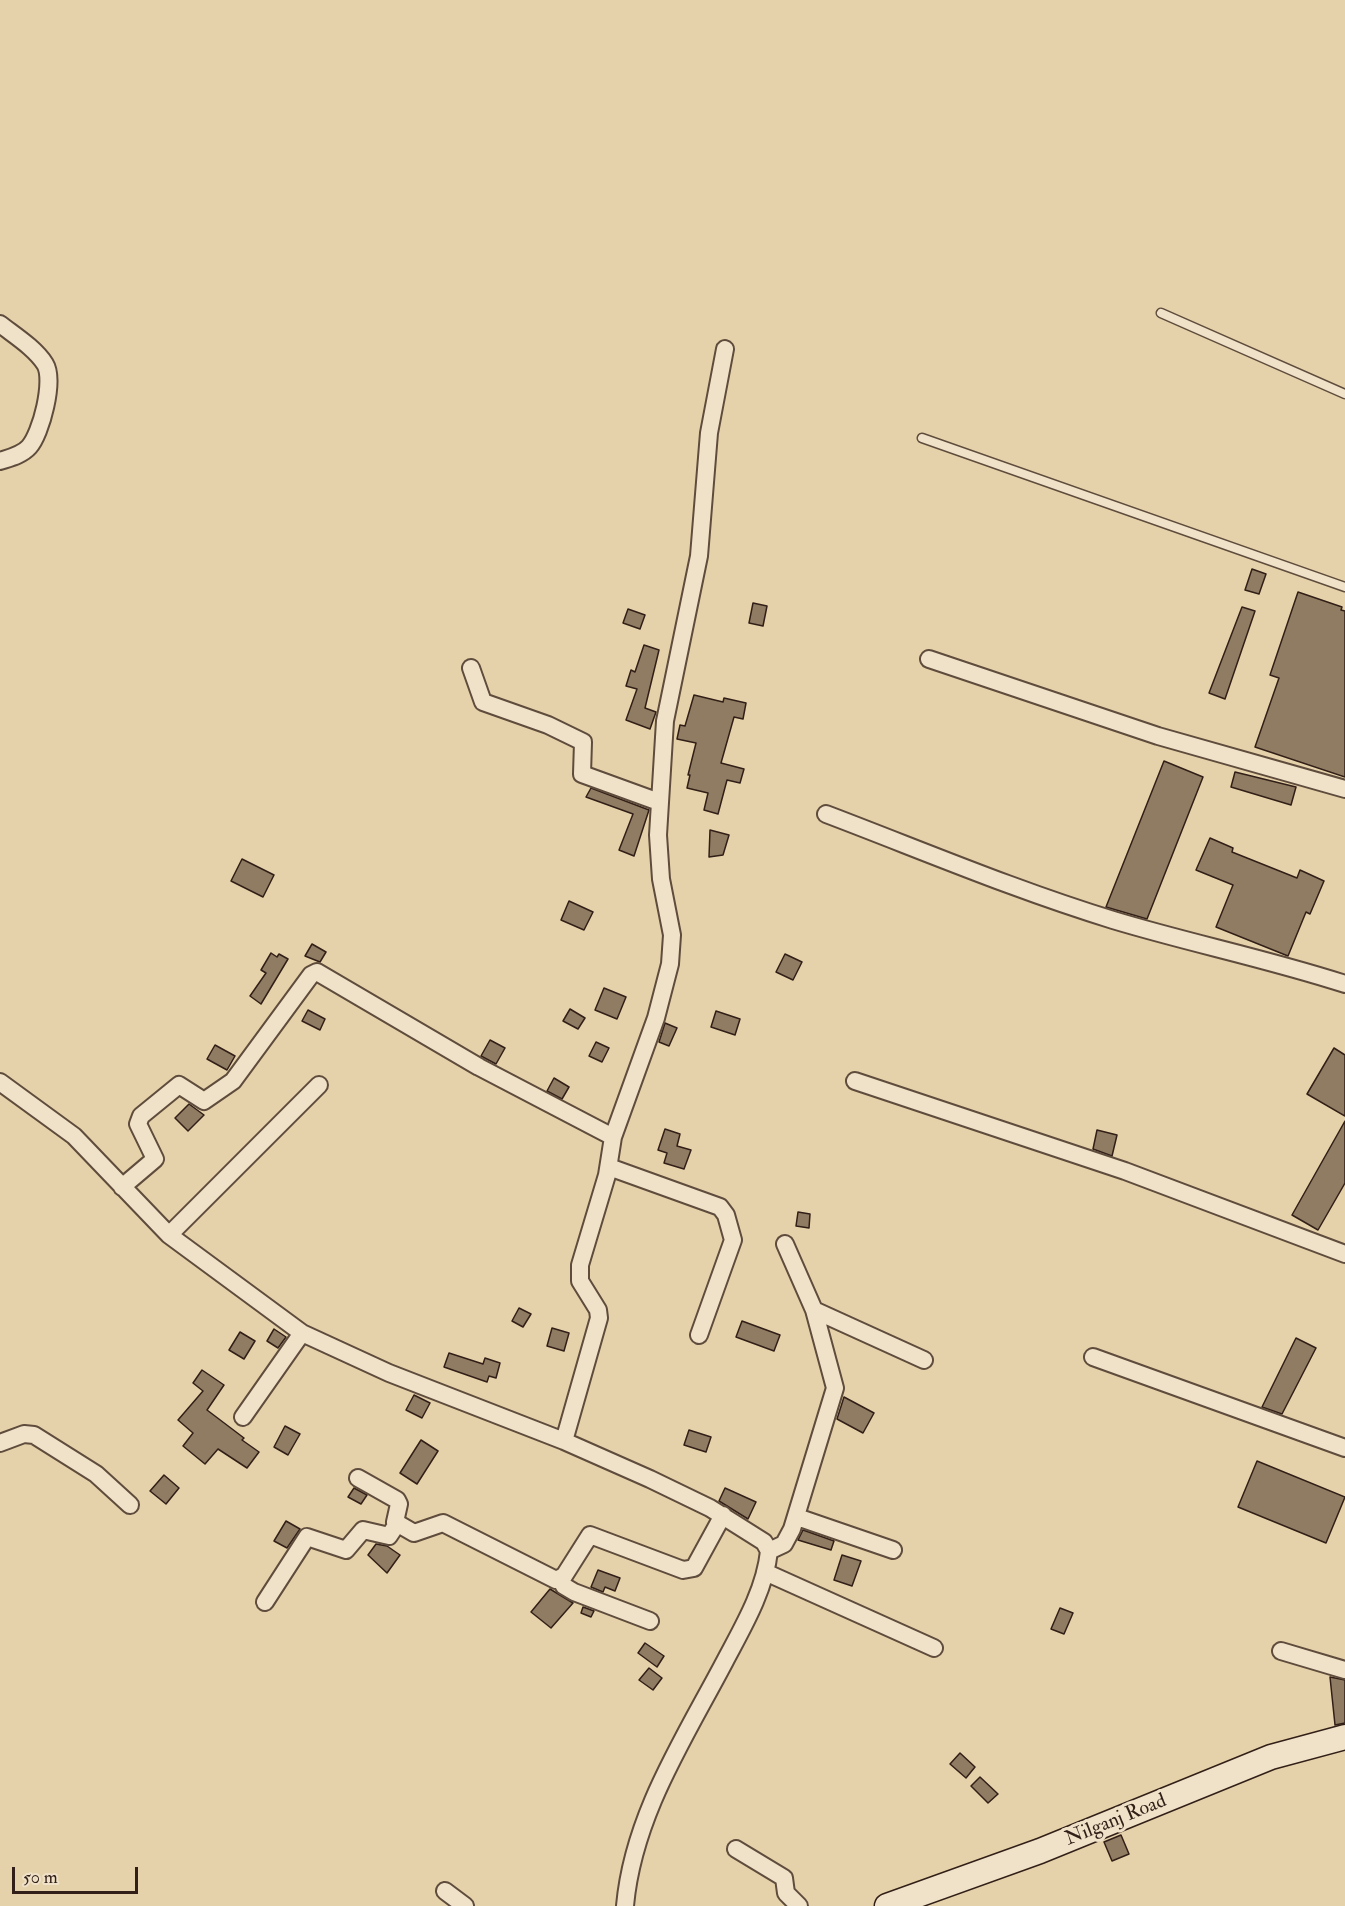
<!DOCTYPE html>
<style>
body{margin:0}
#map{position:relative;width:1345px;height:1906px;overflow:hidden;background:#e6d2aa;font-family:"IM FELL Double Pica",serif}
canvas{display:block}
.scale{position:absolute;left:12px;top:1867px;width:126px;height:27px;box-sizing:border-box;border:3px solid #321f17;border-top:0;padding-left:8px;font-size:18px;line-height:21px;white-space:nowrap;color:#321f17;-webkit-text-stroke:4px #efe2c8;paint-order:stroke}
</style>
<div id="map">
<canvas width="1345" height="1906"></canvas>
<div class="scale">50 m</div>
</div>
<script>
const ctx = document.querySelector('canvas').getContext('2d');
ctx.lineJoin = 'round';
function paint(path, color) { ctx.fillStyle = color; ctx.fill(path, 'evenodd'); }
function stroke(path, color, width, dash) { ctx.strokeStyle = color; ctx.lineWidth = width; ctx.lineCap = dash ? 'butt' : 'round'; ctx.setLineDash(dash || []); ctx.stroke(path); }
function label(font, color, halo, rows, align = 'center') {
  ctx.font = font + ' "IM FELL Double Pica",serif'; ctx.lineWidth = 6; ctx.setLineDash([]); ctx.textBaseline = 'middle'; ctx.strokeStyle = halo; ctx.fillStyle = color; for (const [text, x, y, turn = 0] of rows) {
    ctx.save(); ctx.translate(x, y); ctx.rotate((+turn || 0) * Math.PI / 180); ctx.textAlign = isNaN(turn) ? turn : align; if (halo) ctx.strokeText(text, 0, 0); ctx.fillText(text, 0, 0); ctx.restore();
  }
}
const building = new Path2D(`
 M 1252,569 L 1266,574 L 1259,594 L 1245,590 Z
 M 1298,592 L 1342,607 L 1341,610 L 1345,611 L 1345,777 L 1255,747 L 1279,678 L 1270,675 Z
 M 753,603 L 767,606 L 763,626 L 749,623 Z
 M 1242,607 L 1255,611 L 1225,699 L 1209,693 Z
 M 628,609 L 645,615 L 640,629 L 623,623 Z
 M 644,645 L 659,650 L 645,708 L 656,712 L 650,729 L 626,720 L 637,689 L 626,686 L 631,670 L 635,672 Z
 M 694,695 L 723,702 L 724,698 L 746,703 L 743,719 L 734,717 L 721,763 L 744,769 L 740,783 L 727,780 L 718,814 L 704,810 L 708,793 L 687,788 L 690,775 L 688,775 L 696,743 L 677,739 L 680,725 L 685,726 Z
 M 1164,761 L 1203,777 L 1147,919 L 1106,907 Z
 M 1235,772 L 1296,787 L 1291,805 L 1231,787 Z
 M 591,788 L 649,810 L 634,856 L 619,850 L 633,814 L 586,797 Z
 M 710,830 L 729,835 L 723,855 L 709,857 Z
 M 1210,838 L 1233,848 L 1232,852 L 1297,878 L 1300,870 L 1324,881 L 1310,914 L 1306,912 L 1288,956 L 1216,927 L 1233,885 L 1196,870 Z
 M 242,859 L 274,875 L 263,897 L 231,881 Z
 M 569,901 L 593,912 L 584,930 L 561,920 Z
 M 312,944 L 326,952 L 320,962 L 305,956 Z
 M 271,953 L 277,957 L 279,954 L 288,959 L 261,1004 L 250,996 L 266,973 L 261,970 Z
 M 785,954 L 802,962 L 793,980 L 776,972 Z
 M 604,988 L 626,997 L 617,1019 L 595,1010 Z
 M 570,1009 L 585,1018 L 578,1029 L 563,1021 Z
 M 308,1010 L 325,1019 L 320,1030 L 302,1021 Z
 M 716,1011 L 740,1019 L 735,1035 L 711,1027 Z
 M 665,1023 L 677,1028 L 669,1046 L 659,1042 Z
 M 490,1040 L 505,1048 L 496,1064 L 481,1056 Z
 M 596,1042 L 609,1048 L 602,1062 L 589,1056 Z
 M 215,1045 L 235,1056 L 227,1070 L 207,1059 Z
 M 1334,1048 L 1345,1055 L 1345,1116 L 1307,1094 Z
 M 554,1078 L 569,1087 L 562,1099 L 547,1091 Z
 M 189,1104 L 204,1115 L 188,1131 L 175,1118 Z
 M 1345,1121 L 1345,1183 L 1318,1230 L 1292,1215 Z
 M 665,1129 L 680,1134 L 677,1146 L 691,1150 L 684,1169 L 664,1163 L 667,1153 L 658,1150 Z
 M 1097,1130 L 1117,1135 L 1112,1156 L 1093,1149 Z
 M 798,1212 L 810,1214 L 809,1228 L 796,1226 Z
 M 519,1308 L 531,1314 L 523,1327 L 512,1321 Z
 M 742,1321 L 780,1335 L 774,1351 L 736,1337 Z
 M 552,1328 L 569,1333 L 564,1351 L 547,1346 Z
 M 274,1329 L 286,1337 L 278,1348 L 267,1341 Z
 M 240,1332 L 255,1341 L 244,1359 L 229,1350 Z
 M 1296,1338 L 1316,1348 L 1282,1414 L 1262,1407 Z
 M 449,1353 L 483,1364 L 485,1358 L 500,1363 L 496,1378 L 489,1376 L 487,1382 L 444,1367 Z
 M 202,1370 L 224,1385 L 207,1410 L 244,1438 L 242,1440 L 259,1452 L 247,1468 L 218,1449 L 205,1464 L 183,1446 L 193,1433 L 178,1420 L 203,1391 L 193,1383 Z
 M 414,1395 L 430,1403 L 422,1418 L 406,1410 Z
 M 844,1397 L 874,1413 L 863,1433 L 837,1419 Z
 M 285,1426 L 300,1434 L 288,1455 L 274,1447 Z
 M 689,1430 L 711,1437 L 706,1452 L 684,1445 Z
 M 421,1440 L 438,1451 L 417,1484 L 400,1473 Z
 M 1257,1461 L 1345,1497 L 1326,1543 L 1238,1507 Z
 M 164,1475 L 179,1488 L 166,1504 L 150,1491 Z
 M 354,1488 L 367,1495 L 361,1504 L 348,1497 Z
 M 725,1488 L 756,1502 L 748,1519 L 719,1501 Z
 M 286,1521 L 300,1529 L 287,1548 L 274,1541 Z
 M 803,1530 L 834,1541 L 831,1550 L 798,1540 Z
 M 376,1544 L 387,1546 L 400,1555 L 387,1573 L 368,1555 Z
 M 842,1555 L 861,1561 L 852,1586 L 834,1580 Z
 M 598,1570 L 620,1578 L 615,1591 L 605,1587 L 603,1592 L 591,1587 Z
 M 550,1589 L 573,1603 L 551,1628 L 531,1612 Z
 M 583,1607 L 594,1611 L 591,1617 L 581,1613 Z
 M 1060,1608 L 1073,1613 L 1064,1634 L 1051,1629 Z
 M 645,1643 L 664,1656 L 657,1667 L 638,1653 Z
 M 649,1668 L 662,1678 L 653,1690 L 639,1680 Z
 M 1330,1677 L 1345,1680 L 1345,1723 L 1335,1725 Z
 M 960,1753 L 975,1767 L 966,1778 L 950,1764 Z
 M 980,1777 L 998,1794 L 988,1803 L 971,1786 Z
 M 1121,1835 L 1129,1854 L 1112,1861 L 1104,1842 Z`);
paint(building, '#907c63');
stroke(building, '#321f17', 1.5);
const lane = new Path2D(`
 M 1161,313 L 1345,394
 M 922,438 L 1345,587`);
const street = new Path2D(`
 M 0,324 C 14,335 35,348 45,364 C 55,380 41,434 29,447 C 22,455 9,458 0,461
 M 929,659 L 1158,736 L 1345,789
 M 471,668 L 483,702 L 548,725 L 583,742 L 582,774 L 659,802
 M 826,814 C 921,850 1015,890 1113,920 C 1189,943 1268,959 1345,984
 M 855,1081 L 1125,1171 L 1345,1254
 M 0,1082 L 74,1136 L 169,1235 L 302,1333 L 389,1373 L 564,1441 L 650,1479 L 710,1508 L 764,1542 L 769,1551 C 765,1590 743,1627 725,1661 C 684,1739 633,1816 625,1906
 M 609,1167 L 720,1207 L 726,1215 L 733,1240 L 699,1335
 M 122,1187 L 155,1159 L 138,1124 L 141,1116 L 179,1085 L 204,1101 L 233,1081 L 311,975 L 317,972 L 479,1067 L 613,1137
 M 169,1235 L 319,1085
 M 814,1310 L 924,1360
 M 1093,1357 L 1345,1448
 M 243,1417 L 302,1333
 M 564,1441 L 599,1318 L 598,1310 L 580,1281 L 580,1265 L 607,1175 L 613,1137 L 656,1018 L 670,964 L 672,935 L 661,879 L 658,835 L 665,721 L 699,556 L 709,433 L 725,349
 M 0,1443 L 24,1434 L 34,1435 L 96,1474 L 130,1505
 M 358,1478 L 397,1500 L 399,1504 L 395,1522 L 414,1533 L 443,1523 L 556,1580 L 564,1576 L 590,1535 L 683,1570 L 694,1568 L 723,1515
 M 797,1517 L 893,1550
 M 769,1551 L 784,1544 L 792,1529 L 835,1388 L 814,1310 L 785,1244
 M 765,1572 L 934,1648
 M 560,1579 L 564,1586 L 574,1592 L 650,1621
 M 265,1602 L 307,1537 L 346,1550 L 363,1530 L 389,1536 L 397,1524
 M 1281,1651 L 1345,1670
 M 736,1849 L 784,1878 L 786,1893 L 799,1906
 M 445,1891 L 465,1906`);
const secondary = new Path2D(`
 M 887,1906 L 1040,1851 L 1271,1757 L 1345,1737`);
stroke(lane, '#5f4c3c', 11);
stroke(street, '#5f4c3c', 20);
stroke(secondary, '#321f17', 27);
stroke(lane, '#efe2c8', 8);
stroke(street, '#efe2c8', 16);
stroke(secondary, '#efe2c8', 24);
label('20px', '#321f17', '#efe2c8', [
 ["Nilganj Road",1116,1821,-22]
]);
</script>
